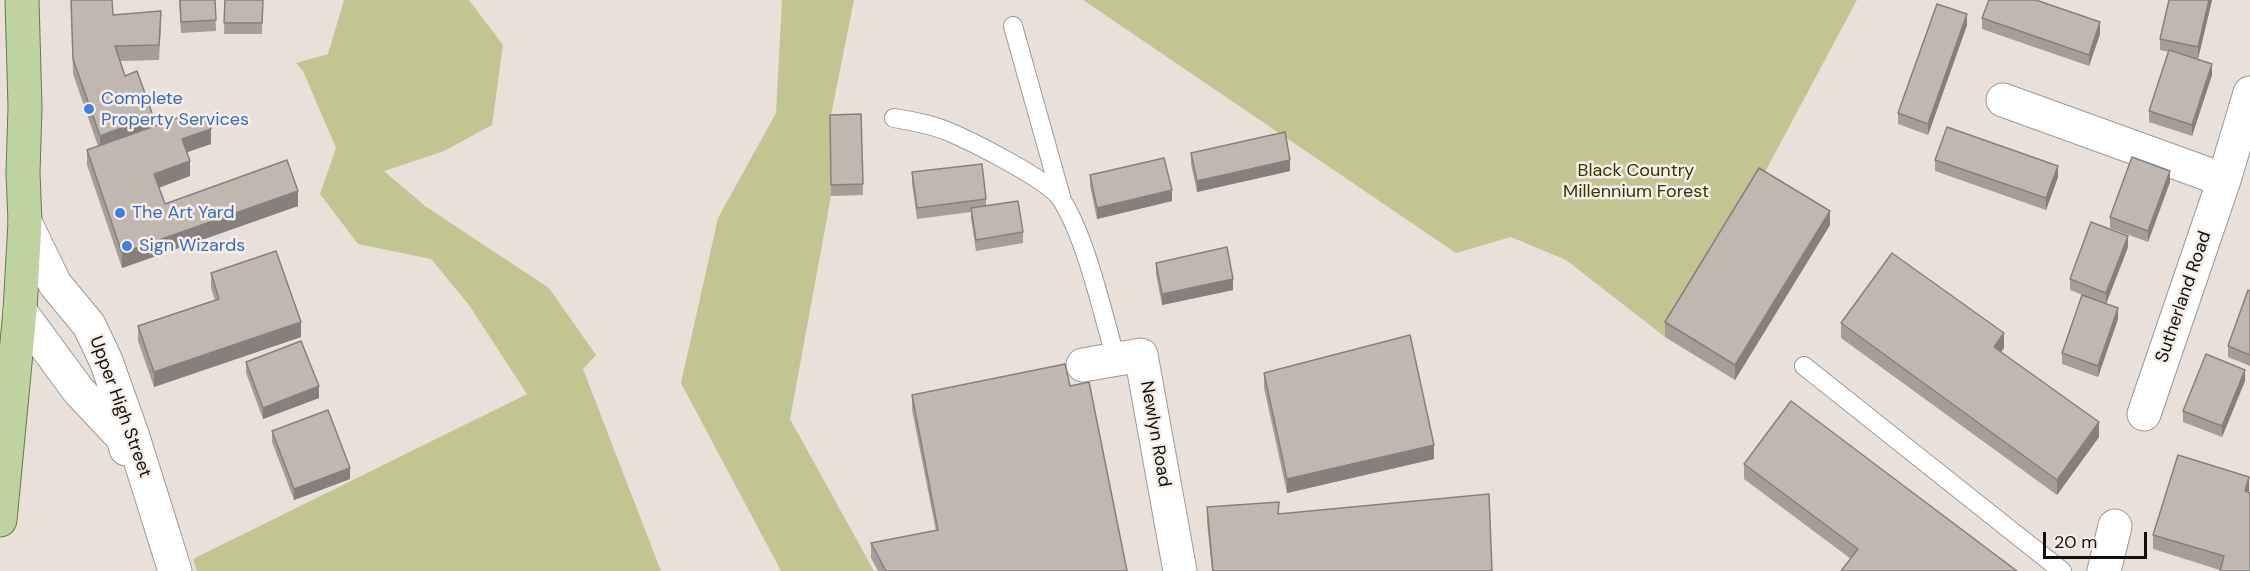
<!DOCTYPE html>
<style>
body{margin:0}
#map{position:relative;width:2250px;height:571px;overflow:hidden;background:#e9e0da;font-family:"DM Sans",sans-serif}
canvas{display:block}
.scale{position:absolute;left:2043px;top:532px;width:104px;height:27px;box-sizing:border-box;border:3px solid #110e0c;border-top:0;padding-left:8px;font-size:18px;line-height:21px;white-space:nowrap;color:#110e0c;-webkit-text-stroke:4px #f6eee7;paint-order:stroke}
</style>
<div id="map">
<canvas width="2250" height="571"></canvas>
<div class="scale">20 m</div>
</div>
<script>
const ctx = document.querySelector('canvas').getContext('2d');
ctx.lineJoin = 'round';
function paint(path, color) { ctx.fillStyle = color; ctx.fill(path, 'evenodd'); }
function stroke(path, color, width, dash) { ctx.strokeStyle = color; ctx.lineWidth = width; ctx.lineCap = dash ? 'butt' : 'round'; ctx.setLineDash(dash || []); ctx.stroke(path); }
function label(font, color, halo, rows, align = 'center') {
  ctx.font = font + ' "DM Sans",sans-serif'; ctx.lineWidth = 5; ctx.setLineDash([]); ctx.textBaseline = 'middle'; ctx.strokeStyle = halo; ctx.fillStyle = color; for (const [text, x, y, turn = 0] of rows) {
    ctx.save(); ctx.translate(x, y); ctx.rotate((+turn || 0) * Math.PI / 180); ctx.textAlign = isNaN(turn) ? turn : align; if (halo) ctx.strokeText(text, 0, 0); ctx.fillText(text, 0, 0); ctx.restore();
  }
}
paint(new Path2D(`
 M 344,0 L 469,0 L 503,45 L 492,125 L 444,151 L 384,171 L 425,206 L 549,288 L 596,355 L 583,369 L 661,571 L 197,571 L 193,559 L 527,394 L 469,305 L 431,259 L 358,244 L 320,194 L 336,148 L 303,71 L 296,63 L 328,54 Z
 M 782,0 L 854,0 L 830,120 L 831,196 L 790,419 L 874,571 L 781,571 L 681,383 L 718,218 L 776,113 Z
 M 1083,0 L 1857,0 L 1759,183 L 1665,337 L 1566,260 L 1511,237 L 1456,253 Z`), '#c1c592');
const service = new Path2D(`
 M 1013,26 L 1061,197
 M 894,118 C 912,121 930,124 947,131 C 971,141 1049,180 1061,199 C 1087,240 1102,312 1116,359
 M 1804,366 L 2062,571`);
const minor = new Path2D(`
 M 2003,100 L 2224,180
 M 25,222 L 55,284 L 89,325 L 106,361 L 132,434 L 175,571
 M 20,311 L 78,390 L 123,438 L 126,449
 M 1083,365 L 1141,355 L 1180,571
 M 2144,414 L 2224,180 L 2250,93
 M 2104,571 L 2115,526`);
const primary = new Path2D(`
 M 0,520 L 20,311 L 25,222 L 23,173 L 25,107 L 22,0`);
stroke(service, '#9f9791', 20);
stroke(minor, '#9f9791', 35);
stroke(primary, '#677b45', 35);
stroke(service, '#fff', 18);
stroke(minor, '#fff', 33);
stroke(primary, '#bfd3a1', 33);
paint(new Path2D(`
 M 71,0 L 113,15 L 161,26 L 159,60 L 120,61 L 125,76 L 153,126 L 183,124 L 211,144 L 187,152 L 190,176 L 159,188 L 165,204 L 298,206 L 122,268 L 87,165 L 87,150 L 98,146 L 73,74 Z
 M 179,0 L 215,0 L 216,31 L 181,33 Z
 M 225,0 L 263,0 L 262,34 L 224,34 Z
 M 2169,0 L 2212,0 L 2198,59 L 2185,56 L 2212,75 L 2192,136 L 2149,122 L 2149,111 L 2169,52 L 2160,50 L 2160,39 Z
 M 1982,18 L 2100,34 L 2089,66 L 1982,29 Z
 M 1967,25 L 1928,135 L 1898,124 L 1898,113 Z
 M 861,114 L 863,195 L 831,196 L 830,115 Z
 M 1191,153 L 1290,171 L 1197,192 L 1191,164 Z
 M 1935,160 L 2058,177 L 2046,210 L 1935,171 Z
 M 912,172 L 986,199 L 986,206 L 1023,232 L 1023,243 L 976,251 L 971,219 L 971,212 L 917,219 L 912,183 Z
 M 1090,175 L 1172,201 L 1097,219 L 1090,186 Z
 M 2170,182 L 2148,242 L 2110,228 L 2110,217 Z
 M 1830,225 L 1735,380 L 1665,337 L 1665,322 Z
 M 2128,247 L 2106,304 L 2118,319 L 2098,377 L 2062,364 L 2062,353 L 2085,296 L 2070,290 L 2070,279 Z
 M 1156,263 L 1233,290 L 1162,305 L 1156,274 Z
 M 211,273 L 301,337 L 154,387 L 138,341 L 138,326 L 215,300 L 211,288 Z
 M 2250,291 L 2250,366 L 2228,357 L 2228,346 Z
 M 1841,323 L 2004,348 L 2001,352 L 2099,437 L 2057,495 L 1841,338 Z
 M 246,362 L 319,398 L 263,419 L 246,373 Z
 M 1264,373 L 1434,459 L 1287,493 L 1264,388 Z
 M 2245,381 L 2222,437 L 2183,422 L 2183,411 Z
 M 1070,386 L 1127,571 L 878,571 L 871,558 L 871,543 L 936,531 L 912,410 L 912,395 Z
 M 272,431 L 350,479 L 294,500 L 272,442 Z
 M 1744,464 L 2017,571 L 1851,559 L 1744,479 Z
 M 2249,477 L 2220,570 L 2153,549 L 2153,535 Z
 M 1207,507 L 1279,513 L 1492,571 L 1212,571 L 1207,522 Z`), '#a59d98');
paint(new Path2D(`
 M 2209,0 L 2212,0 L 2198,59 L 2198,47 Z
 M 1967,14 L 1967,25 L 1928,135 L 1928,124 Z
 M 2100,22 L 2100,34 L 2089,66 L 2089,55 Z
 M 2212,64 L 2212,75 L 2192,136 L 2192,125 Z
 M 153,116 L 153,131 L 100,150 L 100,136 Z
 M 211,129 L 211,144 L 182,154 L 182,139 Z
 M 1290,160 L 1290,171 L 1197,192 L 1197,181 Z
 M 190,161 L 190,176 L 154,189 L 154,174 Z
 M 2058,166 L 2058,177 L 2046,210 L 2046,198 Z
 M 2170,171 L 2170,182 L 2148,242 L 2148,231 Z
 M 1172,190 L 1172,201 L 1097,219 L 1097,208 Z
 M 298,191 L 298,206 L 122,268 L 122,253 Z
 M 1830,211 L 1830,225 L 1735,380 L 1735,365 Z
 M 2128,236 L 2128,247 L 2106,304 L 2106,293 Z
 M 1233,279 L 1233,290 L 1162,305 L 1162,294 Z
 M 2118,308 L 2118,319 L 2098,377 L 2098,366 Z
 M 301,322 L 301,337 L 154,387 L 154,372 Z
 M 2004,333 L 2004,348 L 1994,361 L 1994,347 Z
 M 2245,370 L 2245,381 L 2222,437 L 2222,426 Z
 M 319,386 L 319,398 L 263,419 L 263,408 Z
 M 2099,422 L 2099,437 L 2057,495 L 2057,480 Z
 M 1434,445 L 1434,459 L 1287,493 L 1287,479 Z
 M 350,468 L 350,479 L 294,500 L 294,489 Z
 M 2249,477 L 2249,492 L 2245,506 L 2245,491 Z`), '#86807c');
const building = new Path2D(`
 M 71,0 L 112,0 L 113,15 L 161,11 L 159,45 L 115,46 L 125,76 L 137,71 L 153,116 L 100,136 L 73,59 Z
 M 180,0 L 215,0 L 216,20 L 181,22 Z
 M 225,0 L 263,0 L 262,23 L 224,23 Z
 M 1989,0 L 2036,0 L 2100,22 L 2089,55 L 1982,18 Z
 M 2169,0 L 2209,0 L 2198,47 L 2160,39 Z
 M 1937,4 L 1967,14 L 1928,124 L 1898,113 Z
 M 2169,50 L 2212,64 L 2192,125 L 2149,111 Z
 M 861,114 L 863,184 L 831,185 L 830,115 Z
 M 180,117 L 183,124 L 206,117 L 211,129 L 182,139 L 190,161 L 154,174 L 165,204 L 287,160 L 298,191 L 122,253 L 87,150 Z
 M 1947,127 L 2058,166 L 2046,198 L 1935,160 Z
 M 1285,132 L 1290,160 L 1197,181 L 1191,153 Z
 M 2132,157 L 2170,171 L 2148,231 L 2110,217 Z
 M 1164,158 L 1172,190 L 1097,208 L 1090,175 Z
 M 982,164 L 986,199 L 917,208 L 912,172 Z
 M 1759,168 L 1830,211 L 1735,365 L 1665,322 Z
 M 1018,201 L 1023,232 L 976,240 L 971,208 Z
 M 2091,222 L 2128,236 L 2106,293 L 2070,279 Z
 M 1227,247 L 1233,279 L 1162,294 L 1156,263 Z
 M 276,251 L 301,322 L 154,372 L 138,326 L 219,299 L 211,273 Z
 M 1892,253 L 2004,333 L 1994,347 L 2099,422 L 2057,480 L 1841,323 Z
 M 2248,290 L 2250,291 L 2250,355 L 2228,346 Z
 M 2082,295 L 2118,308 L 2098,366 L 2062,353 Z
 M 1410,335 L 1434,445 L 1287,479 L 1264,373 Z
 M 301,341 L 319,386 L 263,408 L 246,362 Z
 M 2206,354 L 2245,370 L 2222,426 L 2183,411 Z
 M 1065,364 L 1070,386 L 1089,382 L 1127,571 L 886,571 L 871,543 L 938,530 L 912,395 Z
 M 1791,401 L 2017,571 L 1841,571 L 1858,549 L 1744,464 Z
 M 328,410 L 350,468 L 294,489 L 272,431 Z
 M 2178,455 L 2249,477 L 2245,491 L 2250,493 L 2250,571 L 2220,571 L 2224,556 L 2153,535 Z
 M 1489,494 L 1492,571 L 1213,571 L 1207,507 L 1279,502 L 1278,514 Z`);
paint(building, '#c0b7b1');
stroke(building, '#86807c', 1.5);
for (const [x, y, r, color] of [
 [89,109,6,"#3f7fe0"],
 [120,213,6,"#3f7fe0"],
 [127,246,6,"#3f7fe0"]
]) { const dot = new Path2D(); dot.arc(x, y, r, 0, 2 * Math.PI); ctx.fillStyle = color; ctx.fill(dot); stroke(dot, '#f6eee7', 2); }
label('18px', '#366cbe', '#f6eee7', [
 ["Complete",101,99],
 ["Property Services",101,120],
 ["The Art Yard",132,213],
 ["Sign Wizards",139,246]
], 'left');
label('18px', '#343500', '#f6eee7', [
 ["Black Country",1636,171],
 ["Millennium Forest",1636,192]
]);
label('18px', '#110e0c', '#f6eee7', [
 ["Sutherland Road",2184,297,-71],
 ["Upper High Street",120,407,70],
 ["Newlyn Road",1155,434,80]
]);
</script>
